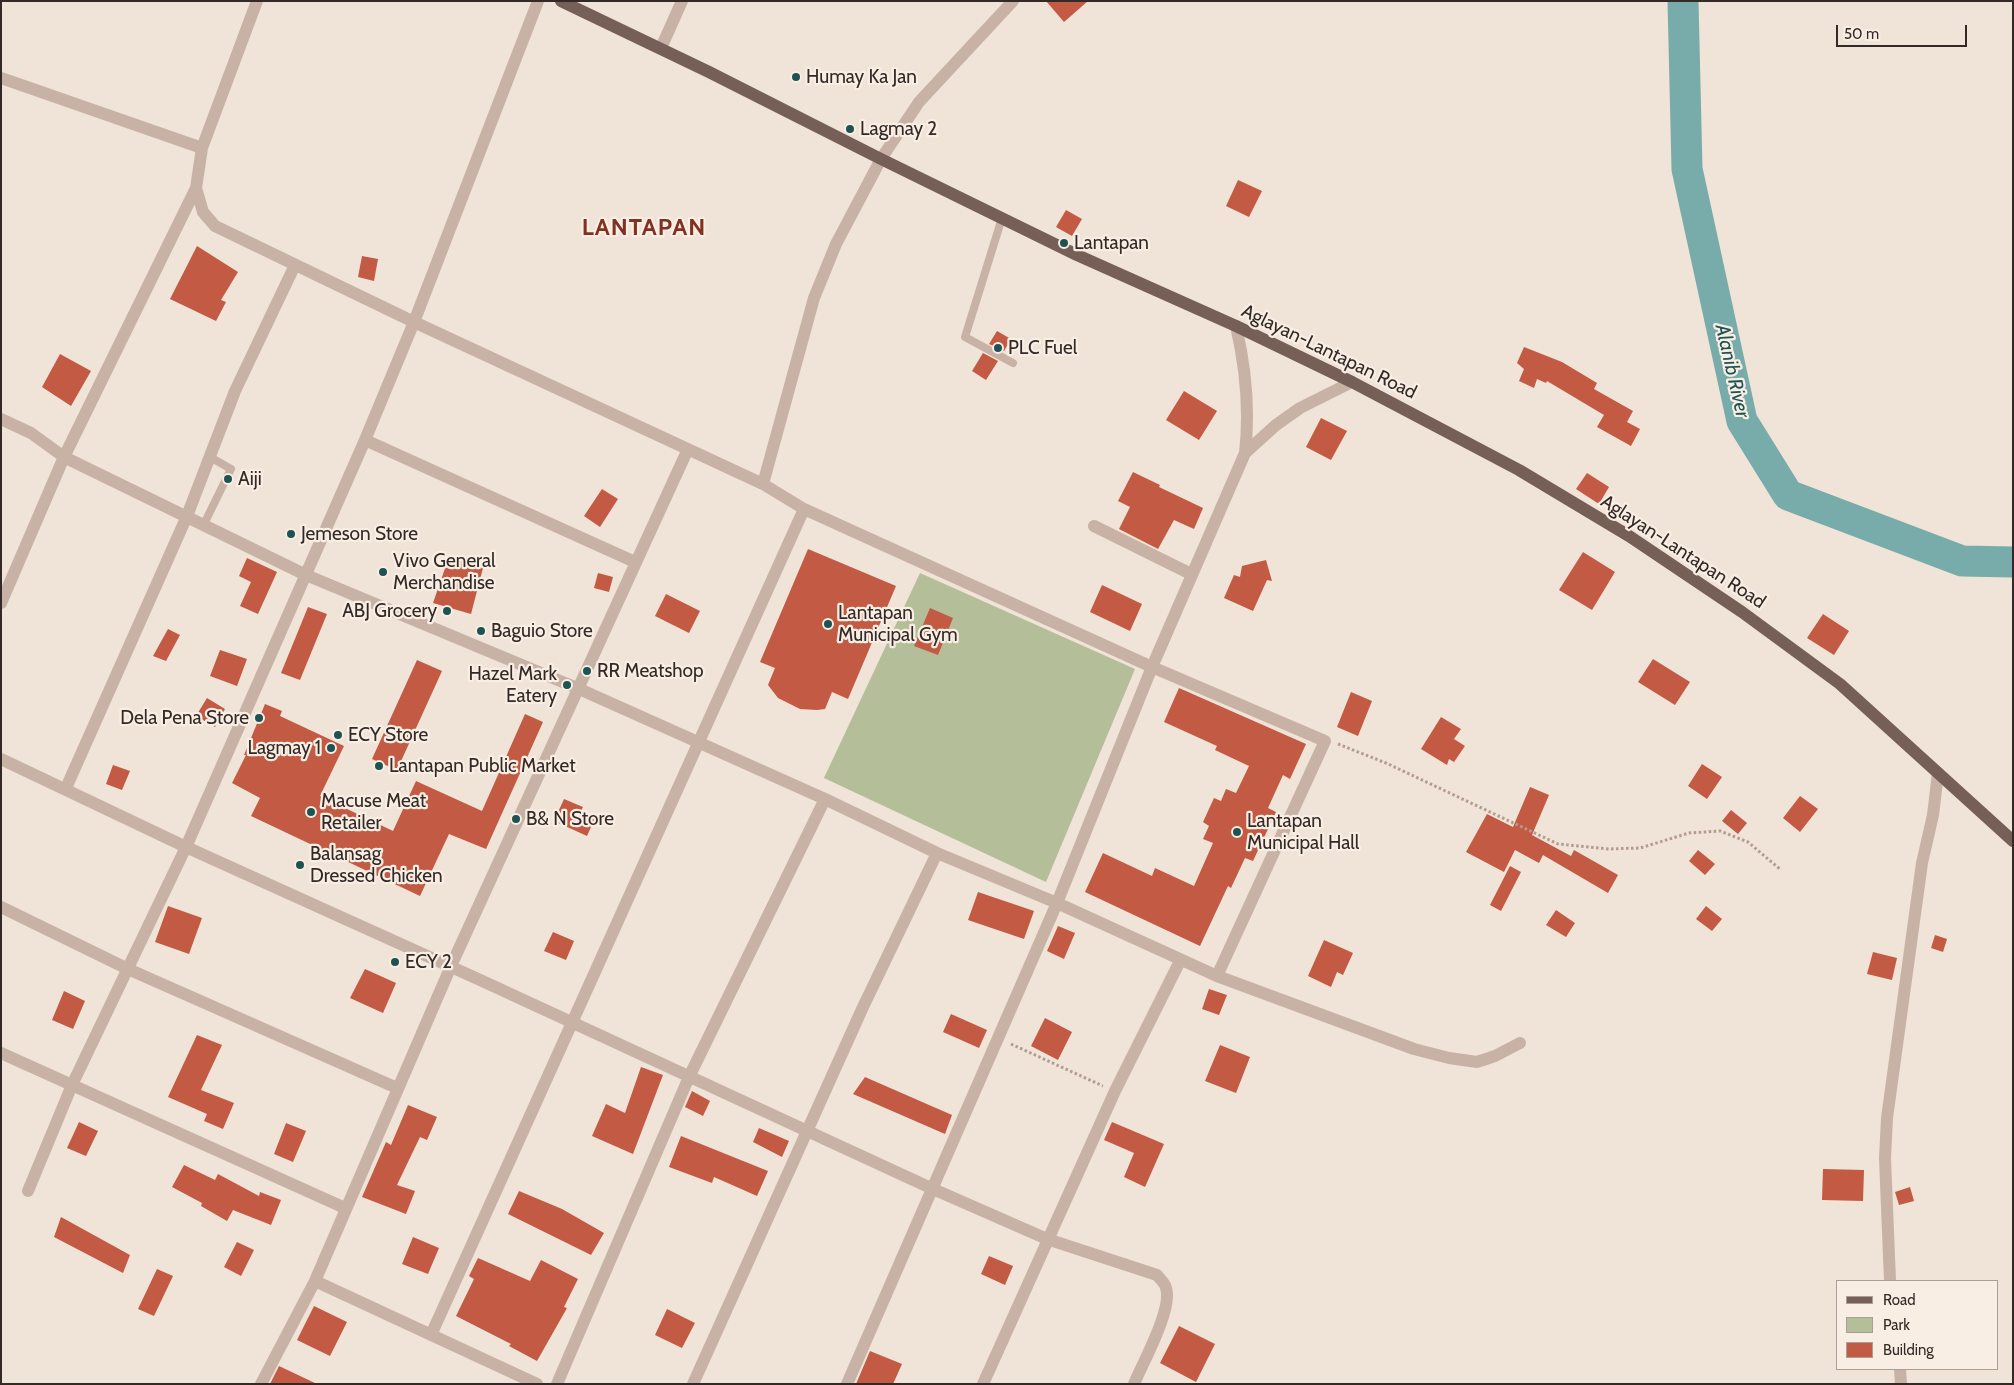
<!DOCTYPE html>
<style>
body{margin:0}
#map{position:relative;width:2014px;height:1385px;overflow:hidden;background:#f0e3d8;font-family:Cabin,sans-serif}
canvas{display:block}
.frame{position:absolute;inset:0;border:2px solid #332926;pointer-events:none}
.legend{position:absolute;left:1836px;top:1280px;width:162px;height:90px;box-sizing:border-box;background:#f8eee4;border:1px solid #a99f98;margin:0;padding:6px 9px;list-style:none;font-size:15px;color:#332926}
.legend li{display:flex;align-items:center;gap:10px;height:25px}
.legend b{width:25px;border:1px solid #a99f98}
.scale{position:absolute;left:1836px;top:25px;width:131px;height:22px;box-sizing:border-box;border:2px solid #332926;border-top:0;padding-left:6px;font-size:15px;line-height:18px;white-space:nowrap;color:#332926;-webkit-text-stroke:4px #f8eee4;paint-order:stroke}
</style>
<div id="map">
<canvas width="2014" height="1385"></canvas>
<div class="frame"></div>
<ul class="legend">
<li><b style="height:6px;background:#755f57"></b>Road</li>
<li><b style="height:14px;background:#b4be99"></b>Park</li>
<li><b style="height:14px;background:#c35a43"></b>Building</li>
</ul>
<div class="scale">50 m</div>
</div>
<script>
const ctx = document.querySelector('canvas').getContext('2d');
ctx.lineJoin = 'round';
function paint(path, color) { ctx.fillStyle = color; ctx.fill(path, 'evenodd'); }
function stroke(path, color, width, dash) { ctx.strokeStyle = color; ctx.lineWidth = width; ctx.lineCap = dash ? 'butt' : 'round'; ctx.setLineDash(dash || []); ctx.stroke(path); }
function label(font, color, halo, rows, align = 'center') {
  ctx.font = font + ' Cabin,sans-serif'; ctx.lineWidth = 4.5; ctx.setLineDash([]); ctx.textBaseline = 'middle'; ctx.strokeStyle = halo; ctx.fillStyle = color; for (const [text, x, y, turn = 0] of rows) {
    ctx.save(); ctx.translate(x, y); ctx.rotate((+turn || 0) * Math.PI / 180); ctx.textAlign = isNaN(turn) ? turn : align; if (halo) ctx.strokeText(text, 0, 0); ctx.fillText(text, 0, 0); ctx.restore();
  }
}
paint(new Path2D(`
 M 920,573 L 1135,669 L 1046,882 L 824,778 Z`), '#b4be99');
stroke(new Path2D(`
 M 1683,1 L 1687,169 L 1742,421 L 1788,495 L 1962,561 L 2013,562`), '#78acab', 31);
paint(new Path2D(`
 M 1046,1 L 1088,1 L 1064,22 Z
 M 1238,180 L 1262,191 L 1249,217 L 1226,206 Z
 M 1066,210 L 1082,219 L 1072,236 L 1056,227 Z
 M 197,246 L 238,272 L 221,300 L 226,302 L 216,321 L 170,299 Z
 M 362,256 L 378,259 L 374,281 L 358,277 Z
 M 997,331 L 1011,339 L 1004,351 L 989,344 Z
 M 1524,347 L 1562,362 L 1597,383 L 1594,389 L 1633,411 L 1627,422 L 1640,429 L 1631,446 L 1597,427 L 1604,415 L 1547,381 L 1546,383 L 1537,379 L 1534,388 L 1519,381 L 1524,369 L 1517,363 Z
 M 983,353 L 998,361 L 986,380 L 972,371 Z
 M 60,354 L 91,371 L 71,406 L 42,387 Z
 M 1184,391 L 1217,411 L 1199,440 L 1166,420 Z
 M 1321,418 L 1347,431 L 1331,460 L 1306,447 Z
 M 1133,472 L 1160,485 L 1159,487 L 1203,508 L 1194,529 L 1174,520 L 1158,549 L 1119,529 L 1130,507 L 1118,501 Z
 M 1587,473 L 1609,487 L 1599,504 L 1576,489 Z
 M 602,489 L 618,499 L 600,527 L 584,516 Z
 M 808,549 L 896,586 L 848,699 L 832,692 L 825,709 L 817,710 L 800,709 L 778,698 L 768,685 L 775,668 L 760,662 Z
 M 1583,552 L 1615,572 L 1592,610 L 1559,590 Z
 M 449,557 L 483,568 L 471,614 L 433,603 Z
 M 247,558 L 277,572 L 258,614 L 240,606 L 251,582 L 239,576 Z
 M 1266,560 L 1272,581 L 1267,580 L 1253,611 L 1224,598 L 1234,575 L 1240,577 L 1242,566 Z
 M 598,573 L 613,577 L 609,592 L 594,588 Z
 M 1102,585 L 1142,604 L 1130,631 L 1090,612 Z
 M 666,594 L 700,611 L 689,633 L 655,616 Z
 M 308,607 L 327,614 L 300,680 L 281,673 Z
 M 930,608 L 953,618 L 938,655 L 914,646 Z
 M 1823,614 L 1849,631 L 1834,655 L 1807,638 Z
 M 168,629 L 180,635 L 166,661 L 153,656 Z
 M 220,650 L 247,659 L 237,686 L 210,676 Z
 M 1653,659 L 1690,682 L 1675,705 L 1638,682 Z
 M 417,660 L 442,671 L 397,770 L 372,759 Z
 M 1179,688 L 1306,744 L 1290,779 L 1283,775 L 1268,808 L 1276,812 L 1253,861 L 1245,858 L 1231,888 L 1228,886 L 1200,946 L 1085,892 L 1103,853 L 1152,876 L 1155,868 L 1194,886 L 1213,843 L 1203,839 L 1209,826 L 1203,822 L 1214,798 L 1221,801 L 1226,789 L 1236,793 L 1249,766 L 1215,750 L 1217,746 L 1164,722 Z
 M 1351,692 L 1372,701 L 1358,736 L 1337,727 Z
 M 207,698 L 225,709 L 215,727 L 196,716 Z
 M 265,704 L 282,711 L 280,716 L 344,746 L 320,796 L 393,831 L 416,781 L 482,811 L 525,714 L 543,722 L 486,849 L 449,834 L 420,896 L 251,816 L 260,798 L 232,783 L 246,755 L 244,755 Z
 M 1441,717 L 1461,729 L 1454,739 L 1465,746 L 1454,762 L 1449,759 L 1447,765 L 1421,749 Z
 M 1702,764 L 1722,777 L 1707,799 L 1688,786 Z
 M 113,765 L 130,771 L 122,790 L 106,784 Z
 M 1530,787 L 1549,795 L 1532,835 L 1571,856 L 1574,850 L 1618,875 L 1608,893 L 1543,855 L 1539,863 L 1515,850 L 1504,872 L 1466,852 L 1487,814 L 1513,827 Z
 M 1800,796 L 1818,809 L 1800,832 L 1783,818 Z
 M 564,799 L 583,807 L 581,811 L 595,818 L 587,836 L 554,821 Z
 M 1731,810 L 1747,823 L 1738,834 L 1722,821 Z
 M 1698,850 L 1715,864 L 1705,875 L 1689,861 Z
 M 1510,866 L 1521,872 L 1501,911 L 1490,905 Z
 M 978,892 L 1034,911 L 1024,939 L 968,920 Z
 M 168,906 L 202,918 L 189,954 L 155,942 Z
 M 1706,906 L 1722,919 L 1712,931 L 1696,919 Z
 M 1556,910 L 1575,923 L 1566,937 L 1546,925 Z
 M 1058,926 L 1075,933 L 1064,959 L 1047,951 Z
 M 553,932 L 574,941 L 566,960 L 544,951 Z
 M 1935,935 L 1947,939 L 1943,952 L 1931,948 Z
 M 1324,940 L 1353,953 L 1343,975 L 1337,972 L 1331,987 L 1308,976 Z
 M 1873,952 L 1897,958 L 1892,980 L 1867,974 Z
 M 365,969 L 396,983 L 383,1013 L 350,998 Z
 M 1209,989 L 1227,995 L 1219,1015 L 1202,1009 Z
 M 64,991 L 85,1001 L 73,1029 L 52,1020 Z
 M 951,1014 L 987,1030 L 979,1048 L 943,1032 Z
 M 1045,1018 L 1072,1032 L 1058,1060 L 1031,1046 Z
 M 197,1035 L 222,1045 L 201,1090 L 234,1103 L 223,1129 L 204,1121 L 207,1114 L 168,1097 Z
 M 1220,1045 L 1250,1057 L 1236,1093 L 1205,1081 Z
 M 641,1067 L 663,1075 L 633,1154 L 592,1136 L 606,1104 L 625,1113 Z
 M 865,1077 L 952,1115 L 945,1134 L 853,1094 Z
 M 692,1091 L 710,1101 L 703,1116 L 685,1107 Z
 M 408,1105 L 437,1117 L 427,1140 L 420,1137 L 397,1185 L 415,1191 L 406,1214 L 362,1197 L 386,1142 L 391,1145 Z
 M 79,1122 L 98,1131 L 86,1156 L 67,1148 Z
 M 1112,1122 L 1164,1144 L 1145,1187 L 1124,1177 L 1134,1153 L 1104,1140 Z
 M 286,1123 L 306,1131 L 293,1162 L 274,1154 Z
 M 759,1128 L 789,1141 L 782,1157 L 753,1142 Z
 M 681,1136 L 768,1171 L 757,1196 L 714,1177 L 712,1183 L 669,1167 Z
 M 184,1165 L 215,1180 L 218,1174 L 259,1196 L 260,1192 L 281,1200 L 271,1225 L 233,1210 L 227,1221 L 201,1206 L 202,1203 L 172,1187 Z
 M 1823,1169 L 1864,1170 L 1863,1201 L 1822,1200 Z
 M 1910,1187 L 1914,1201 L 1899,1205 L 1895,1192 Z
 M 519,1191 L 562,1209 L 604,1233 L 591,1255 L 508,1214 Z
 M 61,1217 L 130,1255 L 123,1273 L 54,1237 Z
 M 413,1237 L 439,1248 L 428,1274 L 402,1264 Z
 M 237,1242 L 254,1250 L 241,1276 L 224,1267 Z
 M 989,1256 L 1013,1266 L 1005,1285 L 981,1274 Z
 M 478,1258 L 530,1281 L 541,1260 L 578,1279 L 564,1307 L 567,1308 L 537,1361 L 509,1346 L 511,1344 L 456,1316 L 474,1279 L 469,1276 Z
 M 157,1269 L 173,1276 L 154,1316 L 138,1309 Z
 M 314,1306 L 347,1322 L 330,1356 L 297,1340 Z
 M 667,1309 L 695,1323 L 682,1348 L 655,1335 Z
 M 1179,1326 L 1215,1344 L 1196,1382 L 1160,1363 Z
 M 870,1351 L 902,1364 L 893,1384 L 856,1384 Z
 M 279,1366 L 317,1384 L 270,1384 Z`), '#c35a43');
stroke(new Path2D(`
 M 1338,744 L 1386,763 L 1558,844 L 1609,849 L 1640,848 L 1689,833 L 1720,831 L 1748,842 L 1781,870
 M 1011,1044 L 1103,1086`), '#b39c8f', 3, [2.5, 2.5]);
stroke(new Path2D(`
 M 1002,218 L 965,337 L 1013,363
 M 204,524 L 231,469 L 210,457`), '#c8b2a5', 8);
stroke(new Path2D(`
 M 257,1 L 202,148 L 196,188 L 203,212 L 215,226 L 414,322 L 763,484 L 804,509 L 1152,667 L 1325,741 L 1217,976
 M 661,48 L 682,1
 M 1,78 L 202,148
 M 1,419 L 31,433 L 64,457 L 306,575 L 577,688 L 825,799 L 937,853 L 1057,903 L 1217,976 L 1414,1049 L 1449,1058 L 1477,1062 L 1495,1056 L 1520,1043
 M 365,440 L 635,562
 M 1245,453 L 1276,425 L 1300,408 L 1352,382
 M 763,484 L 814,298 L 836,244 L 881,159 L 919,102 L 1013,1
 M 1094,526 L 1191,574
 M 1,603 L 64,457 L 196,188
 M 1,759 L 186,847 L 478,979 L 933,1189 L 1047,1239 L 1157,1275 C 1160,1279 1165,1283 1166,1288 C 1173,1309 1143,1362 1134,1384
 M 66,788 L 187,516 L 235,391 L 295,265
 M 1,907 L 128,969 L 397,1088
 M 1,1053 L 345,1208
 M 28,1191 L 72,1085 L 186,847 L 365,440 L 414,322 L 538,1
 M 315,1281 L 537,1384
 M 1890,1281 L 1885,1158 L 1887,1118 L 1922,863 L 1933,815 L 1938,773
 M 431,1335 L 804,509
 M 1900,1369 L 1901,1384
 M 261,1384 L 315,1281 L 451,966 L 688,449
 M 557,1384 L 689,1077 L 825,799
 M 693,1384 L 863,1007 L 937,853
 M 847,1384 L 1057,903 L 1152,667 L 1245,453 C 1250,409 1246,369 1236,326
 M 983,1384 L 1115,1091 L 1180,961`), '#c8b2a5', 12);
stroke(new Path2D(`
 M 561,1 L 709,72 L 881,159 L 1077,255 L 1236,326 L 1352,382 L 1519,470 L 1629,536 L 1742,612 L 1840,684 L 2013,841`), '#755f57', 12);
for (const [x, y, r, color] of [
 [796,77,5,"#1d5353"],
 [850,129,5,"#1d5353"],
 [1064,243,5,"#1d5353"],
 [998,348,5,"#1d5353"],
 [228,479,5,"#1d5353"],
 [291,534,5,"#1d5353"],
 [383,572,5,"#1d5353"],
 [447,611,5,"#1d5353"],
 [828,624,5,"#1d5353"],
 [481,631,5,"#1d5353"],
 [587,671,5,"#1d5353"],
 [567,685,5,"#1d5353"],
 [259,718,5,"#1d5353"],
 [338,735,5,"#1d5353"],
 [331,748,5,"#1d5353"],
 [379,766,5,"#1d5353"],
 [311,812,5,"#1d5353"],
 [516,819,5,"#1d5353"],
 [1237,832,5,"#1d5353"],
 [300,865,5,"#1d5353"],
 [395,962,5,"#1d5353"]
]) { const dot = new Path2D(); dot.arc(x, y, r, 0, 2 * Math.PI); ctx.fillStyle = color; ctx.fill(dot); stroke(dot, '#f8eee4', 2); }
label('19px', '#332926', '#f8eee4', [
 ["Humay Ka Jan",806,77],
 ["Lagmay 2",860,129],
 ["Lantapan",1074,243],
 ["PLC Fuel",1008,348],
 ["Aiji",238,479],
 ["Jemeson Store",301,534],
 ["Vivo General",393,561],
 ["Merchandise",393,583],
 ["ABJ Grocery",437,611,"right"],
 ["Lantapan",838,613],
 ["Municipal Gym",838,635],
 ["Baguio Store",491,631],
 ["RR Meatshop",597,671],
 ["Hazel Mark",557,674,"right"],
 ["Eatery",557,696,"right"],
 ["Dela Pena Store",249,718,"right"],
 ["ECY Store",348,735],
 ["Lagmay 1",321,748,"right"],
 ["Lantapan Public Market",389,766],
 ["Macuse Meat",321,801],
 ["Retailer",321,823],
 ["B& N Store",526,819],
 ["Lantapan",1247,821],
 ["Municipal Hall",1247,843],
 ["Balansag",310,854],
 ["Dressed Chicken",310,876],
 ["ECY 2",405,962]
], 'left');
label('19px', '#332926', '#f8eee4', [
 ["Aglayan-Lantapan Road",1329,352,26],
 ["Aglayan-Lantapan Road",1683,552,33]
]);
label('italic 20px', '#1d5353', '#f8eee4', [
 ["Alanib River",1732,371,77]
]);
ctx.letterSpacing = '1px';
label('bold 24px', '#803121', '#f8eee4', [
 ["LANTAPAN",644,228]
]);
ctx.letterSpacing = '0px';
</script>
